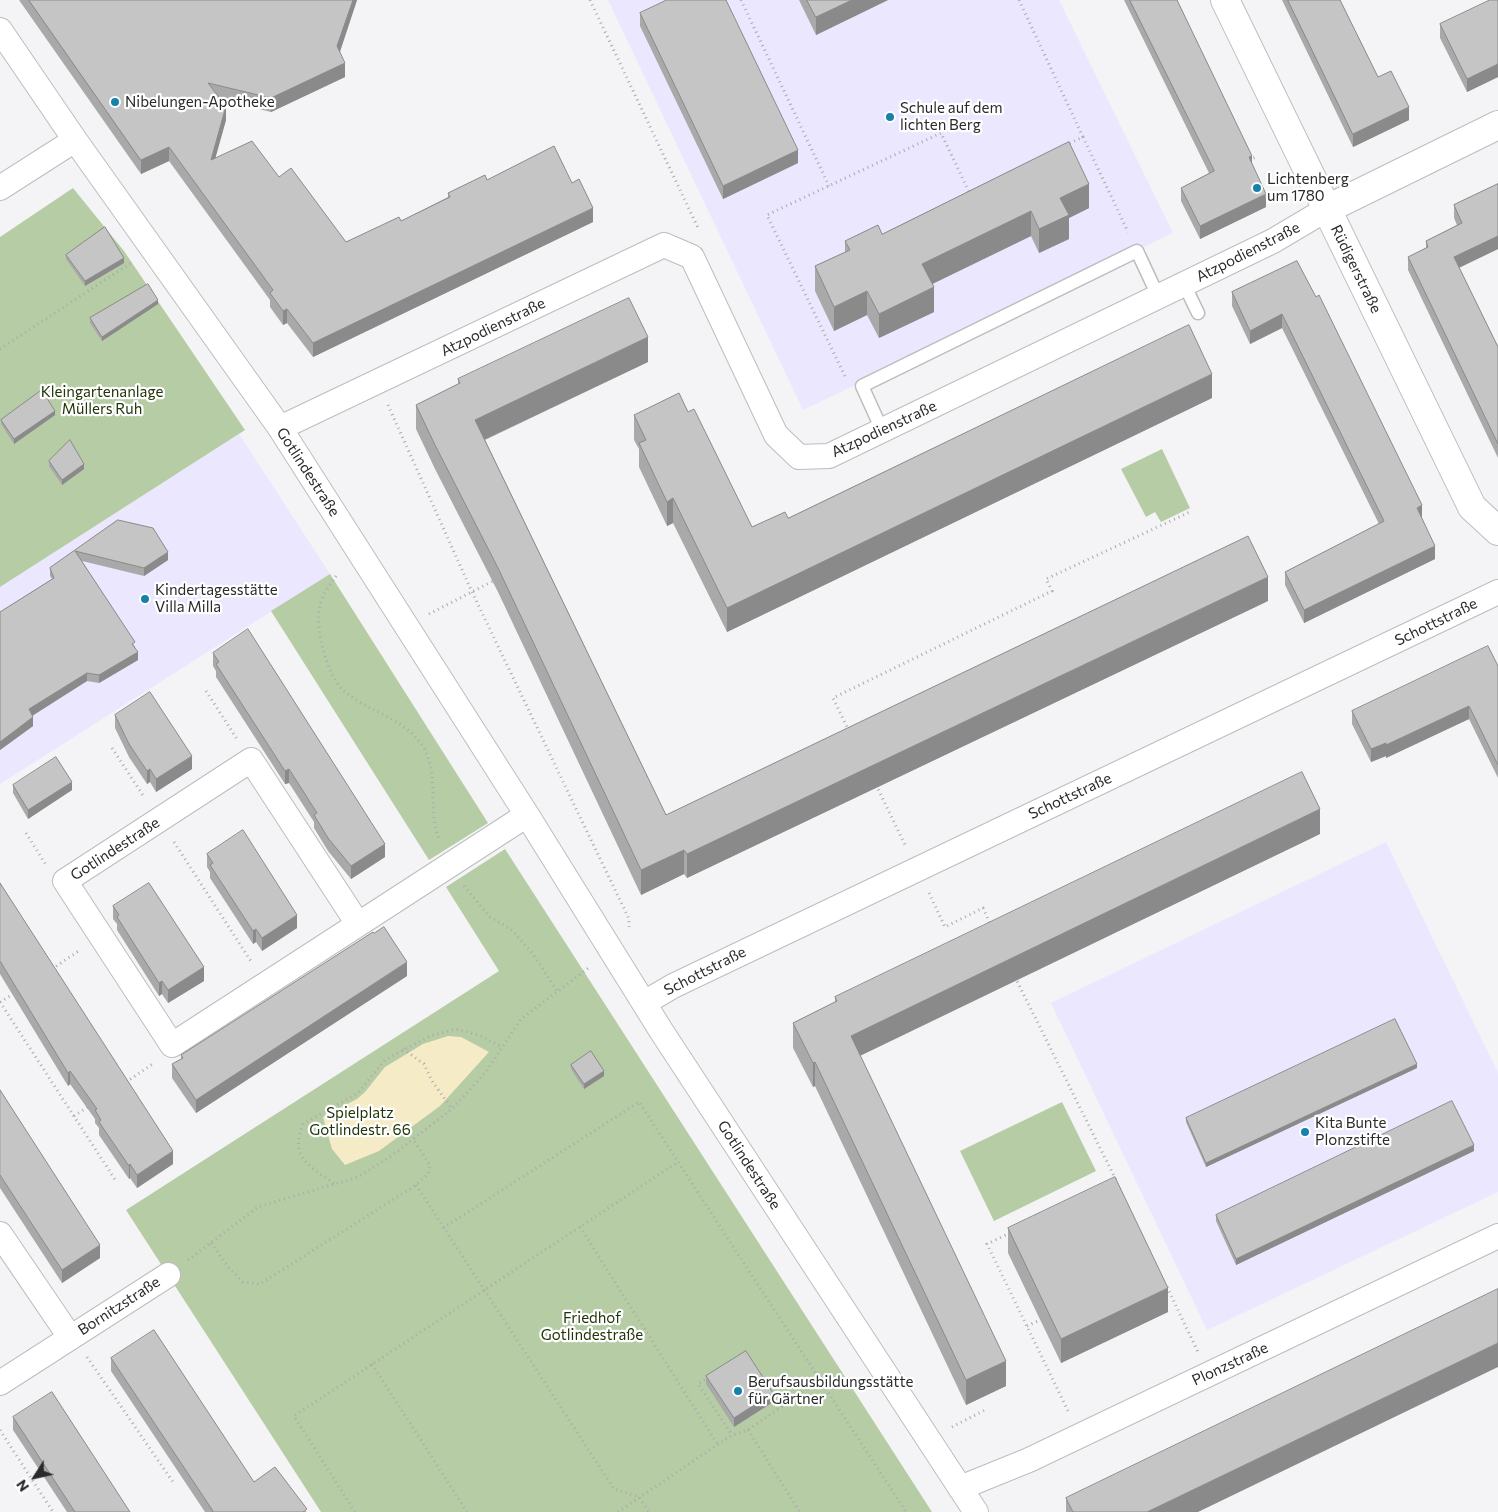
<!DOCTYPE html>
<meta charset="utf-8">
<style>
body{margin:0}
#map{position:relative;width:1498px;height:1512px;overflow:hidden;background:#f4f4f6;font-family:Commissioner,sans-serif}
canvas{display:block}
.north{position:absolute;left:10px;top:1452px;width:50px;height:50px;-webkit-text-stroke:4px #fff;paint-order:stroke;rotate:235deg;font-size:14px;font-weight:700;line-height:20px;text-align:center;color:#292a2a}
.north::after{content:'';display:block;margin:auto;width:18px;height:22px;background:#292a2a;clip-path:polygon(50% 0,100% 100%,50% 72%,0 100%)}
</style>
<div id="map">
<canvas width="1498" height="1512"></canvas>
<div class="north">N</div>
</div>
<script>
const ctx = document.querySelector('canvas').getContext('2d');
ctx.lineJoin = 'round';
function paint(path, color) { ctx.fillStyle = color; ctx.fill(path, 'evenodd'); }
function stroke(path, color, width, dash) { ctx.strokeStyle = color; ctx.lineWidth = width; ctx.lineCap = dash ? 'butt' : 'round'; ctx.setLineDash(dash || []); ctx.stroke(path); }
function label(font, color, halo, rows, align = 'center') {
  ctx.font = font + ' Commissioner,sans-serif'; ctx.lineWidth = 4.5; ctx.setLineDash([]); ctx.textBaseline = 'middle'; ctx.strokeStyle = halo; ctx.fillStyle = color; for (const [text, x, y, turn = 0] of rows) {
    ctx.save(); ctx.translate(x, y); ctx.rotate((+turn || 0) * Math.PI / 180); ctx.textAlign = isNaN(turn) ? turn : align; if (halo) ctx.strokeText(text, 0, 0); ctx.fillText(text, 0, 0); ctx.restore();
  }
}
paint(new Path2D(`
 M 608,0 L 1059,0 L 1173,233 L 803,410 Z
 M 239,434 L 330,574 L 0,784 L 0,587 Z
 M 1386,842 L 1498,1073 L 1498,1192 L 1207,1330 L 1051,1003 Z`), '#eae7fe');
paint(new Path2D(`
 M 73,188 L 124,251 L 245,430 L 0,587 L 0,237 Z
 M 1162,449 L 1190,508 L 1161,522 L 1155,512 L 1146,517 L 1121,469 Z
 M 330,574 L 488,823 L 429,860 L 271,611 Z
 M 505,849 L 932,1512 L 321,1512 L 126,1210 L 499,971 L 446,887 Z
 M 1062,1102 L 1096,1171 L 994,1221 L 960,1151 Z`), '#b6cca5');
paint(new Path2D(`
 M 448,1036 L 461,1037 L 489,1052 L 440,1106 L 379,1151 L 345,1165 L 332,1149 L 323,1117 L 357,1099 L 365,1092 L 385,1067 L 423,1044 Z`), '#f5ebc6');
const service = new Path2D(`
 M 1184,284 L 1198,313
 M 882,430 L 862,386 L 1137,251 L 1158,296`);
const minor = new Path2D(`
 M 0,30 L 75,140 L 280,428 L 527,815 L 660,1029 L 976,1512
 M 0,188 L 75,140
 M 280,428 L 664,245 L 692,257 L 776,435 L 799,457 L 829,456 L 1273,241 L 1327,209
 M 358,924 L 251,760 L 65,881 L 172,1045 L 527,815
 M 644,1003 L 673,986 L 1498,592
 M 0,1234 L 70,1337
 M 0,1383 L 168,1275
 M 960,1488 L 1029,1460 L 1498,1236`);
const tertiary = new Path2D(`
 M 1225,0 L 1472,507 L 1498,531
 M 1327,209 L 1498,125`);
stroke(service, '#bdbdbf', 15);
stroke(minor, '#bdbdbf', 26);
stroke(tertiary, '#bdbdbf', 30);
stroke(new Path2D(`
 M 590,0 L 699,230
 M 741,0 L 829,186
 M 1019,0 L 1083,137 L 1066,145
 M 1083,137 L 1128,232
 M 1249,160 L 1256,157
 M 1270,185 L 1281,179
 M 0,349 L 131,263
 M 845,376 L 767,215 L 941,133 L 969,192 L 971,191
 M 388,405 L 472,592 L 629,919 L 629,927
 M 336,576 C 330,585 322,595 320,606 C 314,627 327,676 344,691 C 368,712 403,717 422,745 C 441,774 426,810 440,841
 M 429,614 L 495,580
 M 206,691 L 237,739
 M 849,731 L 833,698 L 1052,591 L 1046,579 L 1192,511
 M 112,748 L 144,797
 M 876,785 L 906,847
 M 26,833 L 46,865
 M 174,842 L 252,963
 M 464,886 L 490,917 L 512,930 L 533,954 L 557,991
 M 929,893 L 945,927 L 983,908 L 991,926
 M 52,969 L 80,950
 M 1015,977 L 1116,1180
 M 0,1002 L 116,1181
 M 0,1002 L 15,993
 M 403,1049 L 424,1064 L 432,1081 L 452,1109
 M 126,1082 L 154,1063
 M 74,1116 L 89,1106
 M 334,1183 C 310,1167 289,1157 303,1124 L 358,1093 L 385,1060 L 430,1036 L 456,1029 L 481,1036 L 502,1047
 M 416,1185 L 614,1489 L 639,1497 L 649,1512
 M 580,1227 L 718,1445
 M 443,1228 L 639,1102 L 906,1512
 M 1010,1233 L 987,1244 L 1068,1411
 M 211,1243 L 228,1267 L 243,1282 L 260,1284 L 416,1185 L 428,1174 L 430,1165 L 413,1139
 M 188,1260 L 258,1207 L 358,1177 L 390,1157 L 452,1109 L 486,1072 L 521,1019 L 590,967
 M 1167,1287 L 1198,1352
 M 1027,1326 L 1040,1320
 M 87,1357 L 173,1482
 M 372,1364 L 467,1512
 M 709,1377 L 698,1384 L 732,1435
 M 952,1427 L 985,1410
 M 0,1430 L 53,1512
 M 748,1430 L 800,1512
 M 355,1512 L 294,1416 L 678,1162
 M 618,1512 L 732,1435 L 748,1430 L 820,1380`), '#aaaaab', 3, [1, 4]);
stroke(service, '#fff', 12);
stroke(minor, '#fff', 24);
stroke(tertiary, '#fff', 28);
paint(new Path2D(`
 M 19,0 L 357,0 L 340,52 L 345,77 L 271,112 L 221,100 L 226,120 L 215,157 L 279,177 L 346,242 L 401,221 L 448,197 L 448,193 L 487,180 L 593,222 L 313,357 L 287,323 L 283,325 L 270,307 L 270,300 L 169,161 L 141,174 Z
 M 799,0 L 888,0 L 816,35 Z
 M 1124,0 L 1177,0 L 1252,165 L 1266,207 L 1200,239 L 1181,201 L 1181,188 L 1209,173 Z
 M 1282,0 L 1340,0 L 1378,77 L 1409,120 L 1353,147 Z
 M 1498,0 L 1498,77 L 1467,92 L 1440,38 L 1440,24 Z
 M 640,13 L 798,163 L 723,199 L 640,26 Z
 M 1069,142 L 1089,208 L 1069,218 L 1069,239 L 1039,253 L 1031,236 L 932,284 L 934,312 L 879,338 L 867,315 L 834,331 L 815,291 L 815,266 L 845,252 L 845,241 L 882,234 Z
 M 1498,184 L 1498,249 L 1459,268 L 1498,347 L 1498,458 L 1408,270 L 1408,257 L 1426,248 L 1426,241 L 1457,225 L 1454,218 L 1454,205 Z
 M 66,255 L 124,263 L 85,286 L 66,259 Z
 M 1297,261 L 1422,518 L 1435,559 L 1304,623 L 1285,585 L 1285,572 L 1379,524 L 1282,328 L 1250,344 L 1232,306 L 1232,292 Z
 M 158,304 L 102,341 L 90,323 L 90,318 Z
 M 648,362 L 485,440 L 666,815 L 1268,601 L 687,878 L 684,874 L 641,895 L 498,592 L 435,469 L 416,429 L 416,405 L 458,384 L 458,379 Z
 M 1212,398 L 727,632 L 673,523 L 667,526 L 639,467 L 639,449 L 634,440 L 634,415 L 688,412 L 752,527 L 788,518 Z
 M 55,415 L 14,444 L 1,424 L 1,420 Z
 M 49,461 L 84,469 L 62,485 L 49,466 Z
 M 118,520 L 168,560 L 144,576 L 82,561 L 135,647 L 138,660 L 99,683 L 87,681 L 32,715 L 33,726 L 0,750 L 0,612 L 52,579 L 50,576 L 50,568 Z
 M 213,653 L 385,857 L 351,879 L 328,851 L 314,828 L 314,822 L 289,783 L 285,784 L 216,677 L 216,671 L 213,666 Z
 M 1498,666 L 1498,778 L 1469,719 L 1386,758 L 1386,756 L 1371,762 L 1352,724 L 1352,711 Z
 M 115,715 L 192,769 L 156,792 L 150,782 L 147,784 L 129,757 L 115,728 Z
 M 13,785 L 72,790 L 28,819 L 13,793 Z
 M 1320,834 L 860,1056 L 1006,1386 L 966,1405 L 815,1086 L 813,1087 L 793,1048 L 793,1023 L 835,1002 L 835,997 Z
 M 207,854 L 297,928 L 262,951 L 256,942 L 253,944 L 210,878 L 210,872 L 207,867 Z
 M 0,883 L 173,1164 L 137,1188 L 130,1178 L 129,1179 L 99,1135 L 99,1128 L 95,1123 L 95,1119 L 70,1084 L 68,1086 L 0,974 Z
 M 113,906 L 204,981 L 168,1003 L 162,994 L 159,996 L 117,930 L 117,924 L 113,919 Z
 M 407,976 L 196,1113 L 172,1078 L 172,1064 L 181,1059 L 181,1055 Z
 M 571,1065 L 604,1076 L 584,1089 L 571,1069 Z
 M 1417,1068 L 1206,1167 L 1186,1122 L 1186,1118 Z
 M 0,1090 L 100,1258 L 62,1283 L 0,1188 Z
 M 1474,1151 L 1236,1265 L 1216,1221 L 1216,1215 Z
 M 1008,1228 L 1168,1312 L 1061,1363 L 1008,1253 Z
 M 111,1358 L 254,1482 L 307,1512 L 205,1512 L 111,1371 Z
 M 706,1376 L 773,1402 L 734,1427 L 706,1384 Z
 M 13,1417 L 130,1512 L 67,1512 L 13,1430 Z
 M 1066,1498 L 1198,1512 L 1066,1512 Z`), '#aaa9aa');
paint(new Path2D(`
 M 353,0 L 357,0 L 337,60 L 337,46 Z
 M 852,0 L 888,0 L 816,35 L 816,17 Z
 M 345,63 L 345,77 L 271,112 L 271,98 Z
 M 1498,64 L 1498,77 L 1467,92 L 1467,79 Z
 M 226,106 L 226,120 L 211,174 L 211,160 Z
 M 1409,107 L 1409,120 L 1353,147 L 1353,134 Z
 M 169,147 L 169,161 L 141,174 L 141,160 Z
 M 798,150 L 798,163 L 723,199 L 723,186 Z
 M 1252,156 L 1252,169 L 1249,157 Z
 M 1089,184 L 1089,208 L 1069,218 L 1069,239 L 1039,253 L 1039,229 L 1060,198 Z
 M 1266,194 L 1266,207 L 1200,239 L 1200,226 Z
 M 593,208 L 593,222 L 313,357 L 313,343 Z
 M 1031,211 L 1031,236 L 922,289 L 922,264 Z
 M 1498,236 L 1498,249 L 1454,270 L 1454,257 Z
 M 124,258 L 124,263 L 85,286 L 85,281 Z
 M 934,287 L 934,312 L 879,338 L 879,314 Z
 M 867,291 L 867,315 L 834,331 L 834,307 Z
 M 158,300 L 158,304 L 102,341 L 102,337 Z
 M 287,309 L 287,323 L 283,325 L 283,311 Z
 M 1282,314 L 1282,328 L 1250,344 L 1250,331 Z
 M 648,337 L 648,362 L 475,444 L 475,420 Z
 M 1212,374 L 1212,398 L 727,632 L 727,608 Z
 M 55,411 L 55,415 L 14,444 L 14,439 Z
 M 84,464 L 84,469 L 62,485 L 62,480 Z
 M 673,498 L 673,523 L 667,526 L 667,502 Z
 M 1422,505 L 1422,518 L 1417,508 Z
 M 1435,546 L 1435,559 L 1304,623 L 1304,610 Z
 M 168,552 L 168,560 L 144,576 L 144,568 Z
 M 1268,577 L 1268,601 L 687,878 L 687,854 Z
 M 138,652 L 138,660 L 99,683 L 99,675 Z
 M 87,673 L 87,681 L 29,718 L 29,709 Z
 M 1469,706 L 1469,719 L 1386,758 L 1386,745 Z
 M 33,717 L 33,726 L 0,750 L 0,742 Z
 M 1386,743 L 1386,756 L 1371,762 L 1371,749 Z
 M 192,756 L 192,769 L 156,792 L 156,779 Z
 M 150,769 L 150,782 L 147,784 L 147,771 Z
 M 289,769 L 289,783 L 285,784 L 285,771 Z
 M 72,782 L 72,790 L 28,819 L 28,810 Z
 M 1320,809 L 1320,834 L 851,1060 L 851,1036 Z
 M 385,844 L 385,857 L 351,879 L 351,866 Z
 M 684,850 L 684,874 L 641,895 L 641,870 Z
 M 297,915 L 297,928 L 262,951 L 262,938 Z
 M 256,929 L 256,942 L 253,944 L 253,931 Z
 M 407,962 L 407,976 L 196,1113 L 196,1100 Z
 M 204,967 L 204,981 L 168,1003 L 168,990 Z
 M 162,981 L 162,994 L 159,996 L 159,983 Z
 M 815,1062 L 815,1086 L 813,1087 L 813,1063 Z
 M 1417,1064 L 1417,1068 L 1206,1167 L 1206,1163 Z
 M 70,1071 L 70,1084 L 68,1086 L 68,1073 Z
 M 604,1071 L 604,1076 L 584,1089 L 584,1084 Z
 M 1474,1145 L 1474,1151 L 1236,1265 L 1236,1259 Z
 M 173,1151 L 173,1164 L 137,1188 L 137,1175 Z
 M 130,1164 L 130,1178 L 129,1179 L 129,1166 Z
 M 100,1245 L 100,1258 L 62,1283 L 62,1270 Z
 M 1168,1288 L 1168,1312 L 1061,1363 L 1061,1339 Z
 M 1498,1343 L 1498,1367 L 1198,1512 L 1147,1512 Z
 M 1006,1361 L 1006,1386 L 966,1405 L 966,1380 Z
 M 773,1393 L 773,1402 L 734,1427 L 734,1418 Z`), '#8b8a8b');
const building = new Path2D(`
 M 29,0 L 353,0 L 337,46 L 345,63 L 271,98 L 208,83 L 226,106 L 211,160 L 252,141 L 279,177 L 291,168 L 346,242 L 399,217 L 401,221 L 450,197 L 448,193 L 485,175 L 487,180 L 554,146 L 572,183 L 579,179 L 593,208 L 313,343 L 287,309 L 283,311 L 270,293 L 273,290 L 169,147 L 141,160 Z
 M 667,0 L 726,0 L 798,150 L 723,186 L 640,13 Z
 M 807,0 L 852,0 L 816,17 Z
 M 1130,0 L 1177,0 L 1252,156 L 1249,157 L 1266,194 L 1200,226 L 1181,188 L 1214,171 Z
 M 1288,0 L 1340,0 L 1378,77 L 1391,71 L 1409,107 L 1353,134 Z
 M 1490,0 L 1498,0 L 1498,64 L 1467,79 L 1440,24 Z
 M 1069,142 L 1089,184 L 1060,198 L 1069,215 L 1039,229 L 1031,211 L 922,264 L 934,287 L 879,314 L 867,291 L 834,307 L 815,266 L 850,250 L 845,241 L 878,225 L 882,234 Z
 M 1498,184 L 1498,236 L 1454,257 L 1498,347 L 1498,444 L 1408,257 L 1428,247 L 1426,241 L 1462,223 L 1454,205 Z
 M 105,227 L 124,258 L 85,281 L 66,255 Z
 M 1297,261 L 1316,297 L 1319,295 L 1422,505 L 1417,508 L 1435,546 L 1304,610 L 1285,572 L 1384,521 L 1282,314 L 1250,331 L 1232,292 Z
 M 148,284 L 158,300 L 102,337 L 90,318 Z
 M 629,298 L 648,337 L 475,420 L 666,815 L 1248,536 L 1268,577 L 687,854 L 684,850 L 641,870 L 498,568 L 435,445 L 416,405 L 460,383 L 458,379 Z
 M 1189,325 L 1212,374 L 727,608 L 673,498 L 667,502 L 639,443 L 646,440 L 634,415 L 679,393 L 688,412 L 694,409 L 752,527 L 785,512 L 788,518 Z
 M 42,390 L 55,411 L 14,439 L 1,420 Z
 M 70,440 L 84,464 L 62,480 L 49,461 Z
 M 118,520 L 153,528 L 168,552 L 144,568 L 75,551 L 135,642 L 132,644 L 138,652 L 99,675 L 87,673 L 29,709 L 33,717 L 0,742 L 0,612 L 54,578 L 50,568 Z
 M 248,629 L 385,844 L 351,866 L 328,838 L 314,815 L 317,813 L 289,769 L 285,771 L 216,664 L 219,662 L 213,653 Z
 M 1488,646 L 1498,666 L 1498,765 L 1469,706 L 1386,745 L 1386,743 L 1371,749 L 1352,711 Z
 M 150,692 L 192,756 L 156,779 L 150,769 L 147,771 L 129,744 L 115,715 Z
 M 56,757 L 72,782 L 28,810 L 13,785 Z
 M 1302,772 L 1320,809 L 851,1036 L 1006,1361 L 966,1380 L 815,1062 L 813,1063 L 793,1023 L 837,1001 L 835,997 Z
 M 243,830 L 297,915 L 262,938 L 256,929 L 253,931 L 210,865 L 213,863 L 207,854 Z
 M 0,883 L 173,1151 L 137,1175 L 130,1164 L 129,1166 L 99,1122 L 101,1120 L 95,1110 L 97,1109 L 70,1071 L 68,1073 L 0,961 Z
 M 149,883 L 204,967 L 168,990 L 162,981 L 159,983 L 117,917 L 119,915 L 113,906 Z
 M 384,927 L 407,962 L 196,1100 L 172,1064 L 183,1058 L 181,1055 L 373,932 L 374,933 Z
 M 1395,1019 L 1417,1064 L 1206,1163 L 1186,1118 Z
 M 591,1051 L 604,1071 L 584,1084 L 571,1065 Z
 M 0,1090 L 100,1245 L 62,1270 L 0,1175 Z
 M 1452,1101 L 1474,1145 L 1236,1259 L 1216,1215 Z
 M 1115,1177 L 1168,1288 L 1061,1339 L 1008,1228 Z
 M 1498,1289 L 1498,1343 L 1147,1512 L 1073,1512 L 1066,1498 Z
 M 154,1330 L 254,1482 L 275,1467 L 307,1509 L 303,1512 L 212,1512 L 213,1511 L 111,1358 Z
 M 746,1351 L 773,1393 L 734,1418 L 706,1376 Z
 M 52,1392 L 130,1512 L 75,1512 L 13,1417 Z`);
paint(building, '#c6c5c6');
stroke(building, '#8b8a8b', 1);
for (const [x, y, r, color] of [
 [115,102,5,"#1681aa"],
 [890,117,5,"#1681aa"],
 [1257,188,5,"#1681aa"],
 [145,599,5,"#1681aa"],
 [1305,1132,5,"#1681aa"],
 [738,1391,5,"#1681aa"]
]) { const dot = new Path2D(); dot.arc(x, y, r, 0, 2 * Math.PI); ctx.fillStyle = color; ctx.fill(dot); stroke(dot, '#fff', 2); }
label('15px', '#292a2a', '#fff', [
 ["Nibelungen-Apotheke",125,102],
 ["Schule auf dem",900,108],
 ["lichten Berg",900,125],
 ["Lichtenberg",1267,179],
 ["um 1780",1267,196],
 ["Kindertagesstätte",155,590],
 ["Villa Milla",155,607],
 ["Kita Bunte",1315,1123],
 ["Plonzstifte",1315,1140],
 ["Berufsausbildungsstätte",748,1382],
 ["für Gärtner",748,1399]
], 'left');
label('15px', '#292a2a', '#fff', [
 ["Atzpodienstraße",1248,252,-27],
 ["Rüdigerstraße",1356,269,64],
 ["Atzpodienstraße",493,327,-26],
 ["Atzpodienstraße",884,429,-25],
 ["Gotlindestraße",308,472,57],
 ["Schottstraße",1436,622,-26],
 ["Schottstraße",1070,796,-25],
 ["Gotlindestraße",115,849,-33],
 ["Schottstraße",705,971,-27],
 ["Gotlindestraße",749,1165,57],
 ["Bornitzstraße",119,1306,-33],
 ["Plonzstraße",1230,1364,-25]
]);
label('15px', '#203608', '#fff', [
 ["Kleingartenanlage",102,392],
 ["Müllers Ruh",102,409],
 ["Spielplatz",360,1113],
 ["Gotlindestr. 66",360,1130],
 ["Friedhof",592,1318],
 ["Gotlindestraße",592,1335]
]);
</script>
